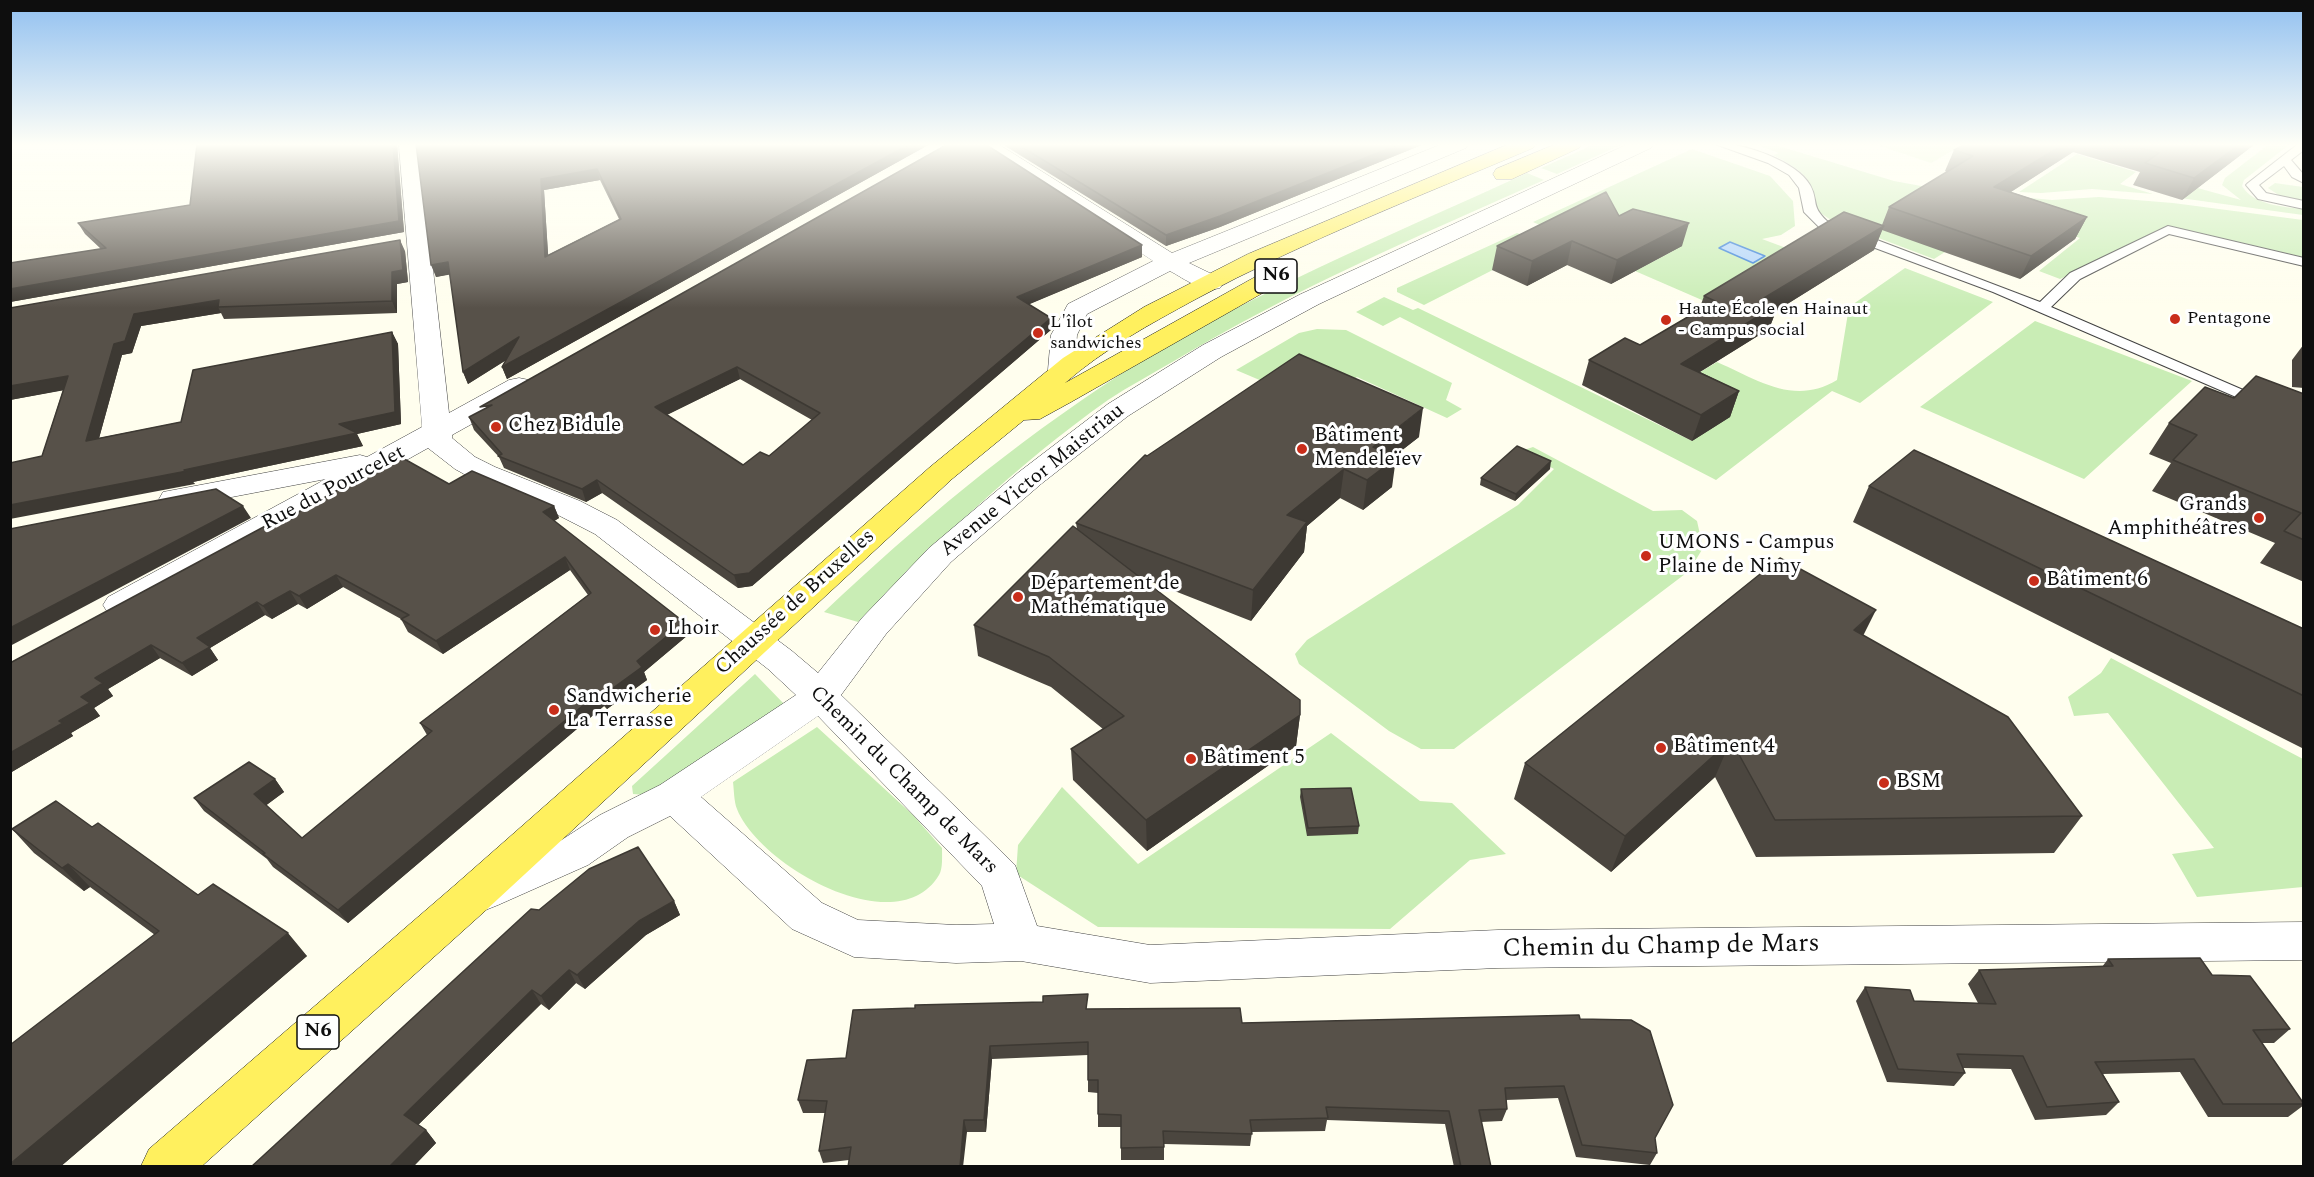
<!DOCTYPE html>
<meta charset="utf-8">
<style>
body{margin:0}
#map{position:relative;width:2314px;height:1177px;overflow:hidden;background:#fffeee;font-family:Spectral,serif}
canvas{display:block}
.frame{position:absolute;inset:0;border:12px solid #0e0e0e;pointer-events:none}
</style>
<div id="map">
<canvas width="2314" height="1177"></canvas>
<div class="frame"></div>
</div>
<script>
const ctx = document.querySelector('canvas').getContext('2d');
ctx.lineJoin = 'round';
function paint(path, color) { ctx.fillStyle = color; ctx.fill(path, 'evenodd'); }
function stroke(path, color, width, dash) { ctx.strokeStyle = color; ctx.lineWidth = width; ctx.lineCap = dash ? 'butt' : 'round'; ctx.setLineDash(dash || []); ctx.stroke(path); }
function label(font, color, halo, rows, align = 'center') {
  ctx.font = font + ' Spectral,serif'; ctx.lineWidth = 6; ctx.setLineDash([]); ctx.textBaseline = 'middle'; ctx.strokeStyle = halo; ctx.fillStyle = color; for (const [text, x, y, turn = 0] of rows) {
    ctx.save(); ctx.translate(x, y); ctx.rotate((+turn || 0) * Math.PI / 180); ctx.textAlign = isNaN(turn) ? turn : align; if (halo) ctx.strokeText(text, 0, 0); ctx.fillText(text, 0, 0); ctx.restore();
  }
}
paint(new Path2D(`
 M 1595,144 L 1623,144 L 1557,174 L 1541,168 Z
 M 1754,144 L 1772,144 L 1894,181 L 1943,190 L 2052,200 L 2099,197 L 2173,203 L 2303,220 L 2303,257 L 2170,226 L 2060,279 L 2039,271 L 2080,238 L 2006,213 L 1934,259 L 1831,220 L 1816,210 C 1814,177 1801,170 1773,155 L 1779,153 Z
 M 2269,144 L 2290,144 L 2244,180 L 2242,186 C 2253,205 2284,207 2303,209 L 2303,215 L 2180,198 L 2194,187 L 2241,200 L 2222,185 L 2225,178 Z
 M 1692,149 L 1770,176 L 1793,201 L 1795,226 L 1781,235 L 1762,239 L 1805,255 L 1718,307 L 1635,271 L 1673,251 L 1569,238 L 1533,222 Z
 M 2077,154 L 2136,172 L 2120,184 L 2153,194 L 2092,189 L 2041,193 L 2019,192 Z
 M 1527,173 L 1544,180 C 1418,236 1292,290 1174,361 C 1152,374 1129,386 1108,400 C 1016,465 937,542 858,622 L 824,612 C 916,525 1014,443 1121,374 C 1249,293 1390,236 1527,173 Z
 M 2275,183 L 2303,187 L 2303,201 L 2280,196 L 2268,188 Z
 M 1517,233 L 1537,240 L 1534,249 L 1424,305 L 1397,292 L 1397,288 Z
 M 1905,268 L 1993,302 L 1860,403 L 1832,391 L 1716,480 L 1400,317 L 1383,326 L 1356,312 L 1384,297 L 1413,310 L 1418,308 L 1692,441 L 1672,389 L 1717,362 C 1758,380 1794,406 1837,380 L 1849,307 Z
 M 2035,321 L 2192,381 L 2084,479 L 1920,407 Z
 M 1317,329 L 1346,330 L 1452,383 L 1446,400 L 1462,409 L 1447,418 L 1357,377 L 1335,391 L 1269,384 L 1236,370 L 1299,333 Z
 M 1533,447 L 1653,511 L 1682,510 L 1697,521 L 1703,548 L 1689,571 L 1454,749 L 1421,749 L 1389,731 L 1299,664 L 1295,654 L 1307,640 L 1518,505 L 1554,469 L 1521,451 Z
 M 2111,658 L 2303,759 L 2303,887 L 2197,897 L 2172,854 L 2214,848 L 2108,713 L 2074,716 L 2068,697 L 2101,673 Z
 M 755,674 L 786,706 L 646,795 L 633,794 L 632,786 Z
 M 817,727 L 913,815 L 942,848 C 942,855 943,869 939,875 C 898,944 759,866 737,809 C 734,802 734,790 733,782 Z
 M 1331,733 L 1420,801 L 1452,803 L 1506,854 L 1470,860 L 1390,929 L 1098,927 L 1016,874 L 1018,845 L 1062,787 L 1138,864 Z`), '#c9edb5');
paint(new Path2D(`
 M 1885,144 L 1964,144 L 1931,163 L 1880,146 Z`), '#ddf3c7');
const water = new Path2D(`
 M 1730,242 L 1765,256 L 1753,263 L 1719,248 Z`);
paint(water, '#aed3fb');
stroke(water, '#2f7bd8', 1.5);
const lane = new Path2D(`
 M 1715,144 C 1742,142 1796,161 1810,185 C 1819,201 1810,205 1827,221 L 2040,302 L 2070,273 L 2168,226 L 2304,258 L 2304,266 L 2169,234 L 2080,279 L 2051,307 L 2257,396 L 2304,398 L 2304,408 L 2250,403 L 1993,292 L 1819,227 L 1804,212 L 1799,188 L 1789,175 L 1768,163 Z
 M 2298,144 L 2304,144 L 2304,150 L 2291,160 L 2304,175 L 2304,183 L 2292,177 L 2284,166 L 2259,185 L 2266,193 L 2304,201 L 2304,209 L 2258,199 L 2246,185 L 2248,183 Z`);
const street = new Path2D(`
 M 399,144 L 419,144 L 449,413 L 509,380 L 519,378 L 529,380 L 533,386 L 529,392 L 452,435 L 452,438 L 475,457 L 495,467 L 580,501 L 617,520 L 792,651 L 818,673 L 862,618 L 929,548 L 1019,472 L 1108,404 L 1203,345 L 1301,294 L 1628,144 L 1654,144 L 1651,148 L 1319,304 L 1221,357 L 1128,416 L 1041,484 L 951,562 L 886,634 L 841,695 L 1015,865 L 1037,926 L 1150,945 L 1498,930 L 2304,922 L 2304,960 L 1498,968 L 1150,983 L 1021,961 L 956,963 L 854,957 L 792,929 L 670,816 L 628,837 L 588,865 L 498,905 L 483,911 L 468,905 L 462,893 L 468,881 L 560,841 L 600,815 L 660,785 L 796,695 L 768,669 L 595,534 L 558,515 L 473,479 L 455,469 L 428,448 L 132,613 L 120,616 L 108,613 L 103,605 L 108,597 L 326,479 L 174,508 L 163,506 L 159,499 L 163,492 L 360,455 L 367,457 L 422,427 ZM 818,716 L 982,886 L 994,924 L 956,925 L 858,920 L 822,903 L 701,797 Z
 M 975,144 L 998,144 L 1172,253 L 1442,144 L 1469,144 L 1466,148 L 1189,263 L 1220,278 L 1223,283 L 1220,288 C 1202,293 1185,279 1170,271 L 1087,314 L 1077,335 L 1074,370 L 1070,376 L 1061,378 L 1052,376 L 1048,370 L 1051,335 L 1068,304 L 1153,261 Z`);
const primary = new Path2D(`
 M 1509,144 L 1536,144 L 1533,148 C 1420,196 1304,241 1196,299 C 1150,324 1104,349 1065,383 L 1264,272 L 1273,270 L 1282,272 L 1285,277 L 1282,282 L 1071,402 L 1040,419 L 1024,420 L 952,479 L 485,911 L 202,1166 L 141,1166 L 149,1149 L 455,885 L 930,467 L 1063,358 L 1144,307 L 1248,254 Z
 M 1556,144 L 1582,144 L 1579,148 L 1512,179 L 1496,179 L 1493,174 L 1496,169 Z`);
stroke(lane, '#414141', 2);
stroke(street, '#414141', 1);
stroke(primary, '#1f1f1f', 1);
paint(lane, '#fff');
paint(street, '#fff');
paint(primary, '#fff05e');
paint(new Path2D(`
 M 397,144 L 404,232 L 10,302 L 10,263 L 101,249 L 85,234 L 78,223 L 190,205 Z
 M 416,144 L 930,144 L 507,379 L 502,367 L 506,360 L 468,384 L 463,372 L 450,274 L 436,277 ZM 600,180 L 619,219 L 548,255 L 544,190 Z
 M 1002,144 L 1424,144 L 1220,227 L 1166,246 Z
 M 1966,144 L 2255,144 L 2182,200 L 2133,185 L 2140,172 L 2073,152 L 2011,192 L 2087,217 L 2075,239 L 2020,279 L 1882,230 L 1874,250 L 1776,311 L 1769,329 L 1700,372 L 1739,391 L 1730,417 L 1692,441 L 1582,385 L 1589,360 L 1640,345 L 1699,310 L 1704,296 L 1882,225 L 1889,207 L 1947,172 L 1945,171 L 1954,150 Z
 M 1619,216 L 1682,246 L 1611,284 L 1567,265 L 1527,286 L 1492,270 L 1497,246 Z
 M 1142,245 L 1142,257 L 1029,304 L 1052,329 L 752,586 L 738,588 L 602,493 L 586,502 L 504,468 L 499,457 L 474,430 L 469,417 ZM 740,379 L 812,420 L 769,456 L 743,465 L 667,415 Z
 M 405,251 L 408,282 L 397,284 L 397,313 L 224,319 L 221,313 L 141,326 L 132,353 L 122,355 L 99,438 L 181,422 L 392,332 L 398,344 L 401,424 L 357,434 L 363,446 L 193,482 L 195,484 L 42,456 L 63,390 L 10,400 L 10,308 Z
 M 2304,344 L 2304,388 L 2292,387 L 2292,360 Z
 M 2304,394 L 2304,582 L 2260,563 L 2275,543 L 2152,491 L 2171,463 L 2149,454 L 2169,423 L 2234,398 Z
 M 1419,437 L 1393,457 L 1392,487 L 1363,510 L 1340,498 L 1307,526 L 1304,552 L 1251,621 L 1139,577 L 1300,715 L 1296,746 L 1147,851 L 1073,780 L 1071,749 L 1103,729 L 1051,687 L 978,656 L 974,625 L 1077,529 L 1076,523 L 1147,456 Z
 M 1550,469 L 1515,501 L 1480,485 L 1481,478 Z
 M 449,484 L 554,506 L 559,518 L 554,521 L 684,622 L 688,635 L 644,672 L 647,680 L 607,709 L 604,706 L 348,923 L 273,867 L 267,859 L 204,811 L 194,798 L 275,779 L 284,792 L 266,805 L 302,838 L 427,735 L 420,723 L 588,595 L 570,570 L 443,654 L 408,632 L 401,619 L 343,587 L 307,609 L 298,604 L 272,619 L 265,615 L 210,648 L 218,660 L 192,676 L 160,658 L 108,689 L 113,696 L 94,708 L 100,716 L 71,733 L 73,736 L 10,773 L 10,663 L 275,525 Z
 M 1869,486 L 2304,629 L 2304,749 L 1853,522 Z
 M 1863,635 L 2082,816 L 2054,853 L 1756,857 L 1715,777 L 1611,872 L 1514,799 L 1525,763 Z
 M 1301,789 L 1359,826 L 1358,834 L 1307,836 L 1300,797 Z
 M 92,827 L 198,895 L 307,956 L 60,1167 L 10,1167 L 155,935 L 90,887 L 84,891 L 34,853 L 12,829 Z
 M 674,901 L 680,915 L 646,935 L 585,989 L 576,983 L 549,1010 L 541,1004 L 418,1125 L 426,1130 L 436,1143 L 413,1167 L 251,1167 L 539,910 Z
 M 2108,959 L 2212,975 L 2290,1029 L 2274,1043 L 2262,1043 L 2304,1105 L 2288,1117 L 2208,1117 L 2180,1072 L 2103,1074 L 2119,1102 L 2106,1115 L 2035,1120 L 2011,1069 L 1963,1068 L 1965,1073 L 1954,1086 L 1887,1082 L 1856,1001 L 1865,987 L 1914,1001 L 1978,1003 L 1968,984 L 1979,970 L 2102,967 Z
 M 1088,1009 L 1242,1023 L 1580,1019 L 1655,1138 L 1657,1153 L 1650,1165 L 1576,1157 L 1558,1098 L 1506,1100 L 1507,1109 L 1502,1121 L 1481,1122 L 1491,1167 L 1454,1167 L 1445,1124 L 1327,1120 L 1325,1131 L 1252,1132 L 1250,1146 L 1164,1144 L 1164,1160 L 1121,1160 L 1121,1127 L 1098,1127 L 1098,1093 L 1088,1092 L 1088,1055 L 992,1059 L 986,1132 L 967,1132 L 849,1160 L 823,1163 L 819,1151 L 825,1113 L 803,1113 L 798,1100 L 846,1058 Z`), '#4b463f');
paint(new Path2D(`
 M 393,144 L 397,144 L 404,232 L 10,302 L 10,289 Z
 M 910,144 L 930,144 L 507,379 L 502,367 Z
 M 1400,144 L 1424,144 L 1220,227 L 1166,246 L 1166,235 Z
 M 2064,144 L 2078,144 L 2073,152 L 1984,209 L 1994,187 Z
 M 2240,144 L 2255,144 L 2182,200 L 2194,178 Z
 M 597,169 L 600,180 L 544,190 L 549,268 L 545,257 L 541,179 Z
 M 2087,217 L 2075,239 L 2020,279 L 2031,256 Z
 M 1689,223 L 1682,246 L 1611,284 L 1617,260 Z
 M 1884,226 L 1874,250 L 1776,311 L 1769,329 L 1672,389 L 1681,364 L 1764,298 Z
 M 400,240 L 405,251 L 408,282 L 397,284 L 397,313 L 392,301 L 392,272 Z
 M 1572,241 L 1567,265 L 1527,286 L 1532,261 Z
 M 1142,245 L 1142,257 L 1018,309 L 1017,297 Z
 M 448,262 L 453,274 L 436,277 L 431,265 Z
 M 219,300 L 218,307 L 221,313 L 141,326 L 132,353 L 122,355 L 95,453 L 86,441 L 114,344 L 134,314 Z
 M 1051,318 L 1052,329 L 752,586 L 738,588 L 734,575 Z
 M 392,332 L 398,344 L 401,424 L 357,434 L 363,446 L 193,482 L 195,484 L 10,519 L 10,505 L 184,470 L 339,424 Z
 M 519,337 L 524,349 L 468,384 L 463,372 Z
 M 737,367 L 740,379 L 658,419 L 655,407 Z
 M 68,376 L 76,388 L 10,400 L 10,386 Z
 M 1739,391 L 1730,417 L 1692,441 L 1701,415 Z
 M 1423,408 L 1419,437 L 1369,476 L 1373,447 Z
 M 1396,458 L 1392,487 L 1363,510 L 1367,480 Z
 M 1551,461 L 1550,469 L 1515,501 L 1516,494 Z
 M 1344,469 L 1340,498 L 1307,526 L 1304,552 L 1251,621 L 1253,590 L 1287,515 Z
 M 597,480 L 602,493 L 586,502 L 582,489 Z
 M 243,506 L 251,518 L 10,646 L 10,628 Z
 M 554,506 L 559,518 L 548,525 L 543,512 Z
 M 565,557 L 570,570 L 443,654 L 436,641 Z
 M 336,575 L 343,587 L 307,609 L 299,596 Z
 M 290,591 L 298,604 L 272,619 L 263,606 Z
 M 257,602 L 265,615 L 210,648 L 218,660 L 192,676 L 182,663 L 197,638 Z
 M 1876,610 L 1858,646 L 1854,630 Z
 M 684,622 L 688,635 L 644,672 L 647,680 L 607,709 L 602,696 L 637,661 Z
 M 151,645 L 160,658 L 108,689 L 113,696 L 94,708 L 100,716 L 71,733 L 73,736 L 10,773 L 10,753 L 59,721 L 81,697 L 95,678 Z
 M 598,693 L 604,706 L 348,923 L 338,910 Z
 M 1300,715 L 1296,746 L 1147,851 L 1146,820 Z
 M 1731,740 L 1715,777 L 1611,872 L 1625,836 Z
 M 275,779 L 284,792 L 264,807 L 254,794 Z
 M 68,864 L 90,887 L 84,891 L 62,868 Z
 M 674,901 L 680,915 L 646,935 L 585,989 L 577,975 L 639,921 Z
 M 288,933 L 307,956 L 60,1167 L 10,1167 L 10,1164 Z
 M 569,970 L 576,983 L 549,1010 L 541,996 Z
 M 532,990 L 541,1004 L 415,1128 L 404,1115 Z
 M 990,1046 L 992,1059 L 986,1132 L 984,1120 Z
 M 964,1120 L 967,1132 L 963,1167 L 960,1167 Z
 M 426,1130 L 436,1143 L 413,1167 L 389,1167 Z`), '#3d3933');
const building = new Path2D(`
 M 197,144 L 393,144 L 399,221 L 10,289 L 10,263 L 106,248 L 78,223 L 190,205 Z
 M 416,144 L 910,144 L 502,367 L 519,337 L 463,372 L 448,262 L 431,265 ZM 597,169 L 621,219 L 545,257 L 541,179 Z
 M 948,144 L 985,144 L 1142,245 L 1017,297 L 1051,318 L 749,573 L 734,575 L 597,480 L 582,489 L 498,456 L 502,454 L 469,417 L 492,405 L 480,407 ZM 737,367 L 820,413 L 769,456 L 760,452 L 743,465 L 655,407 Z
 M 1017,144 L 1400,144 L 1220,216 L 1166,235 Z
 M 1966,144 L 2064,144 L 1994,187 L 2087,217 L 2031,256 L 1889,207 L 1973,156 L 1954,150 Z
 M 2126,144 L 2240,144 L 2194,178 L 2145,163 L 2159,153 Z
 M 1606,192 L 1619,216 L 1633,209 L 1689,223 L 1617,260 L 1572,241 L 1532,261 L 1497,246 Z
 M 1844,212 L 1884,226 L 1764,298 L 1778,304 L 1681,364 L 1739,391 L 1701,415 L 1589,360 L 1625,338 L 1640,345 L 1715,301 L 1704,296 Z
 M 400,240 L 403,270 L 392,272 L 392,301 L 218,307 L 219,300 L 134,314 L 125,341 L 114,344 L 86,441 L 181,422 L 193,370 L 392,332 L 395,412 L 339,424 L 357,433 L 184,470 L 187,471 L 10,505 L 10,463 L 42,456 L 68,376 L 10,386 L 10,308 Z
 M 1299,354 L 1423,408 L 1373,447 L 1396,458 L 1367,480 L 1344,469 L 1287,515 L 1307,522 L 1253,590 L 1076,523 L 1145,455 L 1147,456 Z
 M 2256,376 L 2304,394 L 2304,540 L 2284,531 L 2301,513 L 2173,460 L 2197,435 L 2169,423 L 2205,387 L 2234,398 Z
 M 1517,446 L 1551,461 L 1516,494 L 1481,478 Z
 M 1914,450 L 2304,629 L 2304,696 L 1869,486 Z
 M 399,456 L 449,484 L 472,471 L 554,506 L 543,512 L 684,622 L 637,661 L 642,667 L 602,696 L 598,693 L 338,910 L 263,854 L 265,853 L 194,798 L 249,762 L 275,779 L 254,794 L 302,838 L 432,731 L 420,723 L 591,593 L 565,557 L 436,641 L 401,619 L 409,615 L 336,575 L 299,596 L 290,591 L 263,606 L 257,602 L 197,638 L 210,647 L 182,663 L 151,645 L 95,678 L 103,683 L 81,697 L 90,703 L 59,721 L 63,723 L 10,753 L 10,663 L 271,523 L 275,525 Z
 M 216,489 L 243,506 L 10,628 L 10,529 Z
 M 1073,526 L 1300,700 L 1300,715 L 1146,820 L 1071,749 L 1124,716 L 1049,657 L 974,625 Z
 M 1780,558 L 1876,610 L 1854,630 L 2008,717 L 2082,816 L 1775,820 L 1731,740 L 1625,836 L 1525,763 Z
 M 1351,788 L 1359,826 L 1308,828 L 1301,789 Z
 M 56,801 L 92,827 L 98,823 L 198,895 L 213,884 L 288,933 L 10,1164 L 10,1045 L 159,931 L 68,864 L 62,868 L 12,829 Z
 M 638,847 L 674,901 L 639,921 L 577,975 L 569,970 L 541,996 L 532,990 L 404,1115 L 426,1130 L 389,1167 L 251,1167 L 531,909 L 539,910 L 589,869 Z
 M 2200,958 L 2212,975 L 2250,976 L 2290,1029 L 2253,1030 L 2304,1104 L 2223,1104 L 2194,1059 L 2095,1062 L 2119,1102 L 2047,1107 L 2023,1056 L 1957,1054 L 1965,1073 L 1898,1069 L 1865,987 L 1910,990 L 1914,1001 L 1996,1004 L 1979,970 L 2113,966 L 2108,959 Z
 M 1088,994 L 1086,1009 L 1240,1008 L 1242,1023 L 1579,1015 L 1580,1019 L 1631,1020 L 1650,1031 L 1673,1105 L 1655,1138 L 1657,1153 L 1582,1145 L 1564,1086 L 1505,1088 L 1507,1109 L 1479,1110 L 1491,1167 L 1461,1167 L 1449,1111 L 1326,1107 L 1328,1118 L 1250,1120 L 1252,1134 L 1163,1131 L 1164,1147 L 1121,1148 L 1121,1115 L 1098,1114 L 1098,1080 L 1088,1080 L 1088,1042 L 990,1046 L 984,1120 L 964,1120 L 960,1167 L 848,1167 L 851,1147 L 819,1151 L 827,1101 L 798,1100 L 807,1060 L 846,1058 L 853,1010 L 915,1008 L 915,1005 L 1043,1002 L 1043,996 Z`);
paint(building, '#575149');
stroke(building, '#3d3933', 1.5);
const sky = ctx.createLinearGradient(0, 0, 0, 308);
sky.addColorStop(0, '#91c0f0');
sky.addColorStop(0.47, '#fffff7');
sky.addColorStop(1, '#fffff700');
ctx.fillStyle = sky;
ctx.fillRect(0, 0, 2314, 308);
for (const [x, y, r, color] of [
 [2175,319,6,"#c92d1a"],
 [1666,320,6,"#c92d1a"],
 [1038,333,6,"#c92d1a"],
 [496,427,6,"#c92d1a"],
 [1302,449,6,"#c92d1a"],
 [2259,518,6,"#c92d1a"],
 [1646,556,6,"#c92d1a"],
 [2034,581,6,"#c92d1a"],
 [1018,597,6,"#c92d1a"],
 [655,630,6,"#c92d1a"],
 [554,710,6,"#c92d1a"],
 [1661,748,6,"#c92d1a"],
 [1191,759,6,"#c92d1a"],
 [1884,783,6,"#c92d1a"]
]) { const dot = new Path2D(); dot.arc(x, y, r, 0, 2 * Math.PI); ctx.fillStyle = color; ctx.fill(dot); stroke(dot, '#fff', 2); }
label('18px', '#0e0e0e', '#fff', [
 ["Haute École en Hainaut",1678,310],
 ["- Campus social",1678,331],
 ["Pentagone",2187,319],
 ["L'îlot",1050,323],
 ["sandwiches",1050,344]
], 'left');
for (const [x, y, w] of [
 [1276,276,42],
 [318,1032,42]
]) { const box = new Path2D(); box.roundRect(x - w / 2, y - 17, w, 34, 4.5); ctx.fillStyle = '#fff'; ctx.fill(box); stroke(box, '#0e0e0e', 1.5); }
label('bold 20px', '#0e0e0e', null, [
 ["N6",1276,276],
 ["N6",318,1032]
]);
label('21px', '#0e0e0e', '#fff', [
 ["Chez Bidule",508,427],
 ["Bâtiment",1314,437],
 ["Mendeleïev",1314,461],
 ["Grands",2247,506,"right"],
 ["Amphithéâtres",2247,530,"right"],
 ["UMONS - Campus",1658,544],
 ["Plaine de Nimy",1658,568],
 ["Bâtiment 6",2046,581],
 ["Département de",1030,585],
 ["Mathématique",1030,609],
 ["Lhoir",667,630],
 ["Sandwicherie",566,698],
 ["La Terrasse",566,722],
 ["Bâtiment 4",1673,748],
 ["Bâtiment 5",1203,759],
 ["BSM",1896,783]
], 'left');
label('21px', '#0e0e0e', '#fff', [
 ["Avenue Victor Maistriau",1033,481,-39],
 ["Rue du Pourcelet",334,489,-28],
 ["Chaussée de Bruxelles",796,603,-42],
 ["Chemin du Champ de Mars",903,781,45]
]);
label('26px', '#0e0e0e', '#fff', [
 ["Chemin du Champ de Mars",1661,948,-1]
]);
</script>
